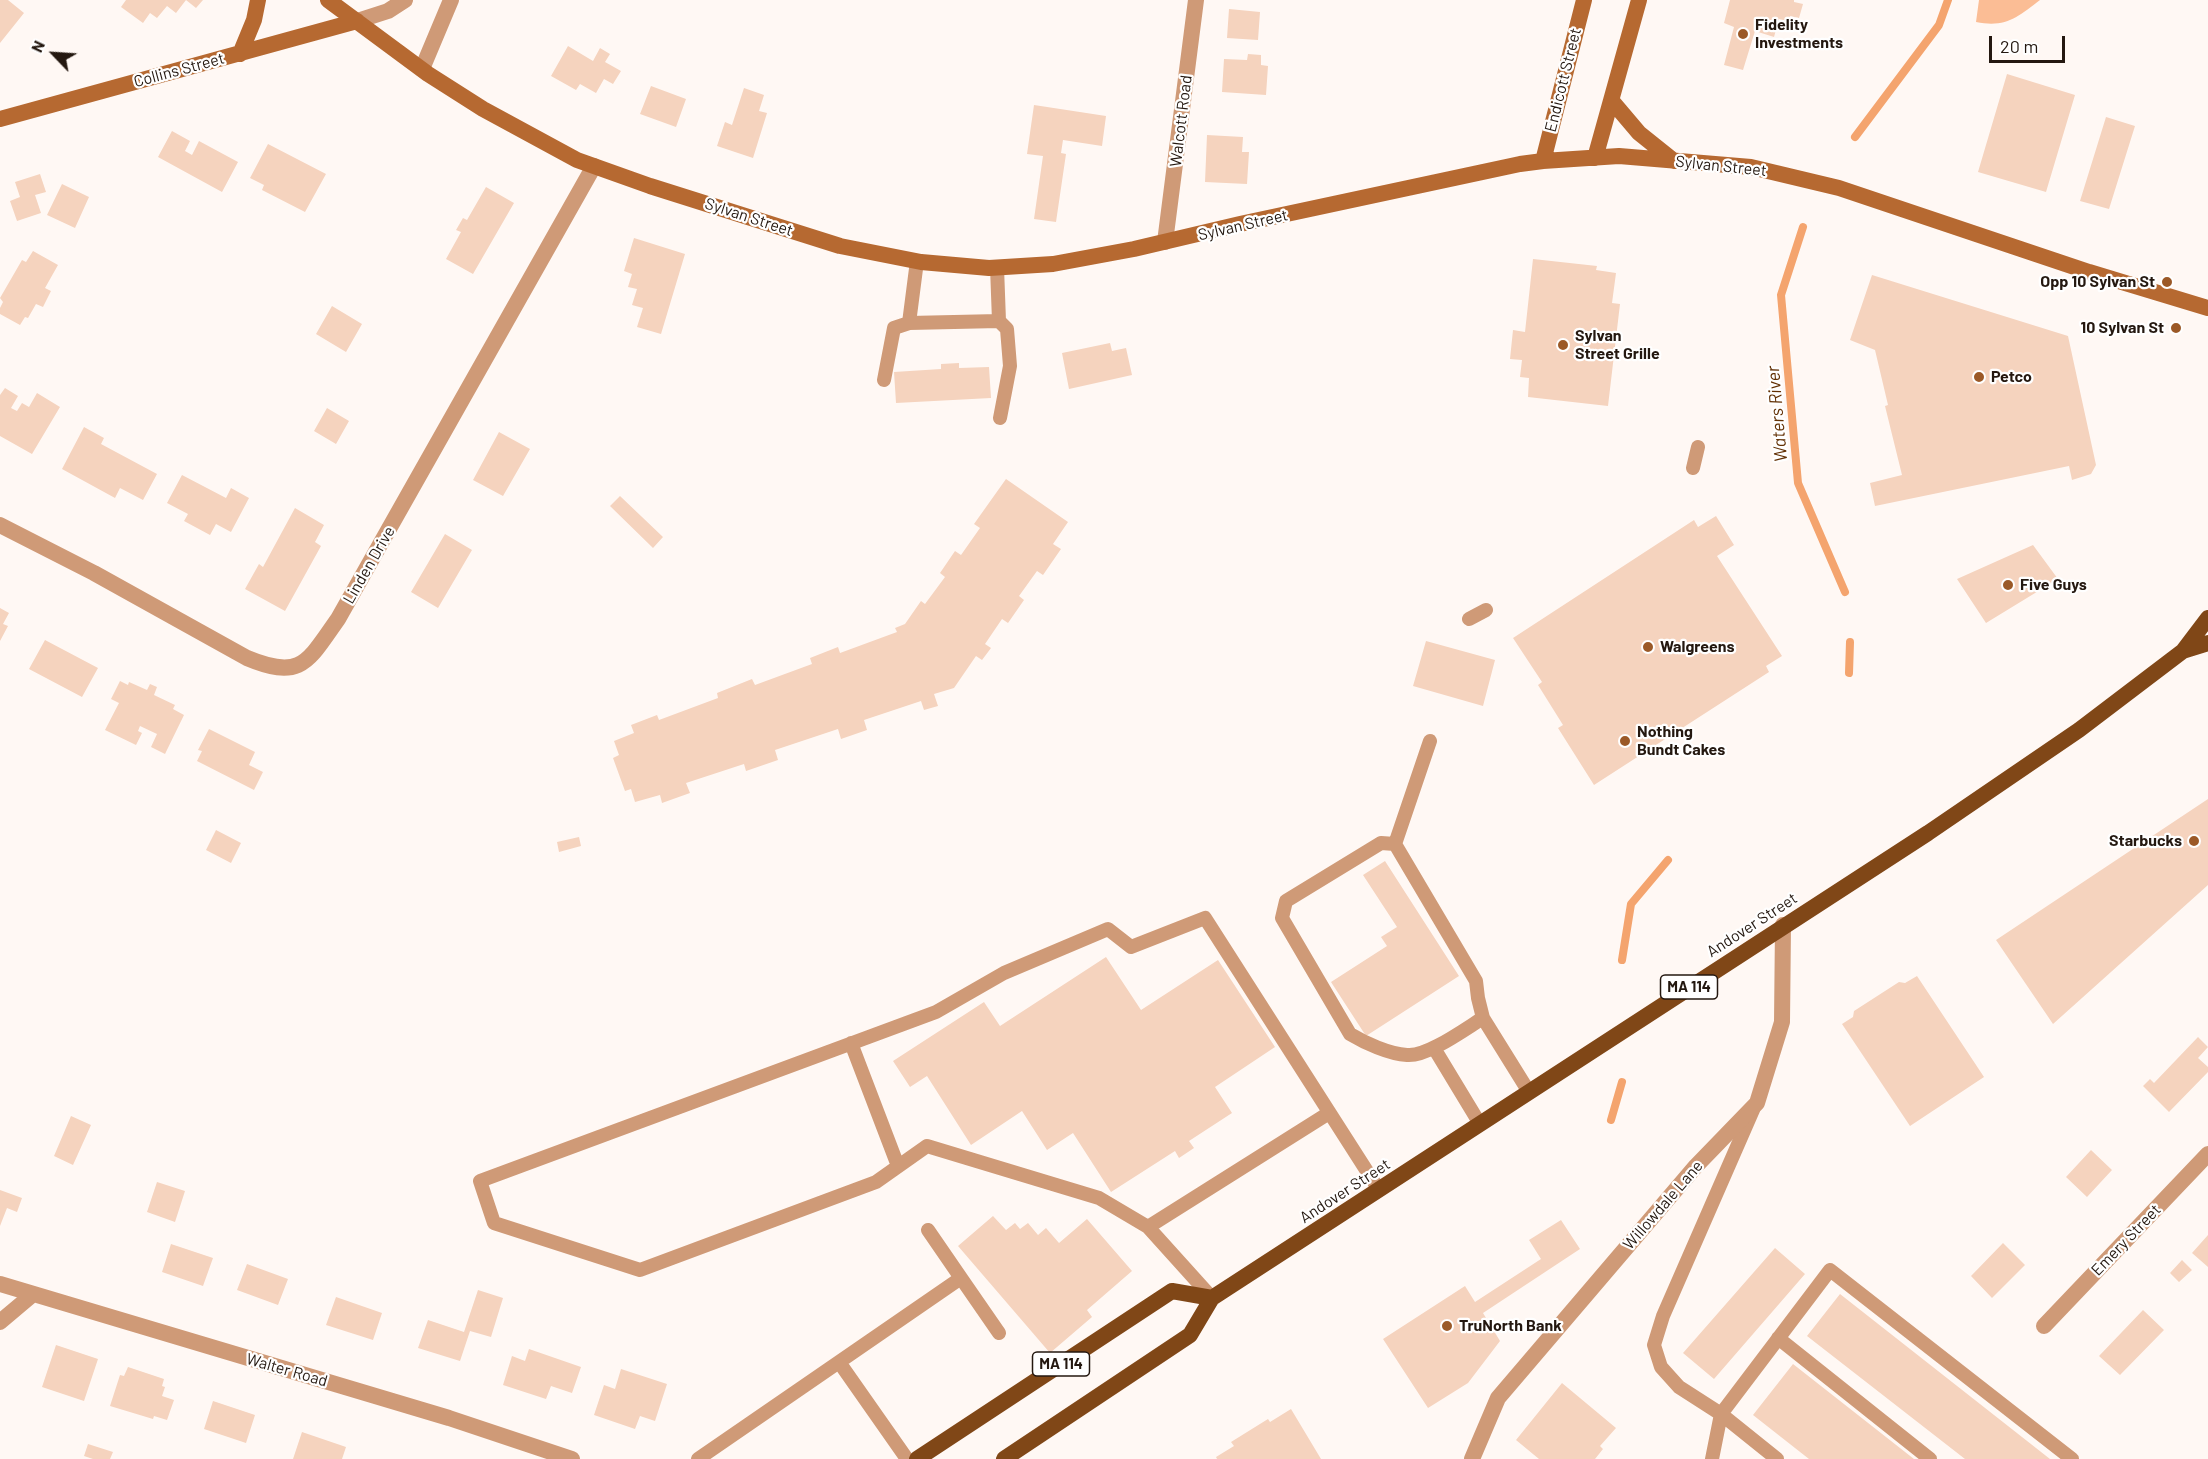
<!DOCTYPE html>
<style>
body{margin:0}
#map{position:relative;width:2208px;height:1459px;overflow:hidden;background:#fff8f4;font-family:Barlow,sans-serif}
canvas{display:block}
.north{position:absolute;left:24px;top:24px;width:60px;height:60px;-webkit-text-stroke:4px #fff;paint-order:stroke;rotate:295deg;font-size:16px;font-weight:700;line-height:24px;text-align:center;color:#241810}
.north::after{content:'';display:block;margin:auto;width:21px;height:27px;background:#241810;clip-path:polygon(50% 0,100% 100%,50% 72%,0 100%)}
.scale{position:absolute;left:1989px;top:36px;width:76px;height:27px;box-sizing:border-box;border:3px solid #241810;border-top:0;padding-left:8px;font-size:18px;line-height:21px;white-space:nowrap;color:#241810;-webkit-text-stroke:4px #fff;paint-order:stroke}
</style>
<div id="map">
<canvas width="2208" height="1459"></canvas>
<div class="north">N</div>
<div class="scale">20 m</div>
</div>
<script>
const ctx = document.querySelector('canvas').getContext('2d');
ctx.lineJoin = 'round';
function paint(path, color) { ctx.fillStyle = color; ctx.fill(path, 'evenodd'); }
function stroke(path, color, width, dash) { ctx.strokeStyle = color; ctx.lineWidth = width; ctx.lineCap = dash ? 'butt' : 'round'; ctx.setLineDash(dash || []); ctx.stroke(path); }
function label(font, color, halo, rows, align = 'center') {
  ctx.font = font + ' Barlow,sans-serif'; ctx.lineWidth = 4.5; ctx.setLineDash([]); ctx.textBaseline = 'middle'; ctx.strokeStyle = halo; ctx.fillStyle = color; for (const [text, x, y, turn = 0] of rows) {
    ctx.save(); ctx.translate(x, y); ctx.rotate((+turn || 0) * Math.PI / 180); ctx.textAlign = isNaN(turn) ? turn : align; if (halo) ctx.strokeText(text, 0, 0); ctx.fillText(text, 0, 0); ctx.restore();
  }
}
paint(new Path2D(`
 M 1979,0 L 2040,0 C 2018,17 2006,28 1976,22 Z`), '#fbbd95');
stroke(new Path2D(`
 M 1855,137 L 1939,25 L 1948,0
 M 1803,227 L 1781,295 L 1798,483 L 1845,592
 M 1849,673 L 1850,642
 M 1622,960 L 1631,904 L 1668,860
 M 1611,1120 L 1622,1082`), '#f4a46e', 8);
paint(new Path2D(`
 M 0,0 L 8,0 L 24,13 L 0,43 Z
 M 126,0 L 203,0 L 196,8 L 186,0 L 176,13 L 167,6 L 157,18 L 150,13 L 143,23 L 121,7 Z
 M 1730,0 L 1794,0 L 1794,2 L 1803,4 L 1799,18 L 1790,16 L 1788,22 L 1779,19 L 1774,37 L 1755,31 L 1743,70 L 1724,65 L 1734,27 L 1724,23 Z
 M 1229,9 L 1260,12 L 1258,40 L 1227,38 Z
 M 568,46 L 593,61 L 600,48 L 610,54 L 605,62 L 621,71 L 613,84 L 604,79 L 596,93 L 580,84 L 576,90 L 551,76 Z
 M 1248,54 L 1261,55 L 1261,65 L 1268,66 L 1266,95 L 1222,92 L 1224,59 L 1247,60 Z
 M 2007,74 L 2075,95 L 2046,192 L 1978,172 Z
 M 651,86 L 686,99 L 676,127 L 640,114 Z
 M 744,88 L 764,95 L 759,111 L 767,113 L 753,158 L 717,146 L 725,122 L 732,125 Z
 M 1034,105 L 1106,116 L 1102,146 L 1063,140 L 1061,153 L 1066,154 L 1056,222 L 1034,219 L 1043,156 L 1027,154 Z
 M 2106,117 L 2135,126 L 2109,209 L 2080,201 Z
 M 172,131 L 190,141 L 185,151 L 192,155 L 199,141 L 238,162 L 222,192 L 158,157 Z
 M 1207,135 L 1243,137 L 1242,152 L 1249,152 L 1247,184 L 1205,182 Z
 M 268,144 L 326,174 L 305,212 L 262,190 L 264,185 L 250,178 Z
 M 40,174 L 46,192 L 35,195 L 41,213 L 17,221 L 10,201 L 20,197 L 15,182 Z
 M 62,184 L 89,197 L 75,228 L 47,215 Z
 M 486,187 L 514,203 L 473,274 L 446,259 L 461,232 L 456,230 L 463,218 L 467,220 Z
 M 634,238 L 685,254 L 661,334 L 637,327 L 643,308 L 632,305 L 637,289 L 628,287 L 632,274 L 624,271 Z
 M 33,251 L 58,265 L 45,288 L 51,291 L 43,307 L 36,304 L 28,318 L 25,317 L 20,325 L 0,314 L 0,308 L 3,302 L 0,298 L 22,260 L 26,262 Z
 M 1533,259 L 1597,266 L 1596,270 L 1616,273 L 1612,303 L 1620,304 L 1608,406 L 1528,397 L 1529,378 L 1520,377 L 1522,360 L 1510,359 L 1513,330 L 1525,332 Z
 M 1872,275 L 2068,336 L 2096,465 L 2091,474 L 2072,480 L 2069,466 L 1875,506 L 1870,483 L 1902,475 L 1885,406 L 1888,405 L 1875,350 L 1850,340 Z
 M 332,306 L 362,324 L 346,352 L 316,334 Z
 M 1110,343 L 1112,351 L 1126,348 L 1132,375 L 1069,389 L 1062,353 Z
 M 959,363 L 959,368 L 989,367 L 991,398 L 896,403 L 894,372 L 941,369 L 941,364 Z
 M 5,388 L 18,396 L 11,408 L 17,411 L 22,403 L 29,407 L 37,393 L 60,407 L 32,454 L 0,436 L 0,395 Z
 M 327,408 L 349,421 L 336,444 L 314,431 Z
 M 84,427 L 104,438 L 101,444 L 157,474 L 143,500 L 120,488 L 115,498 L 62,469 Z
 M 499,432 L 530,449 L 503,496 L 473,480 Z
 M 182,475 L 226,498 L 231,488 L 249,498 L 231,532 L 216,524 L 210,535 L 184,521 L 188,514 L 167,503 Z
 M 1006,479 L 1068,522 L 1053,544 L 1061,549 L 1043,575 L 1037,571 L 1019,596 L 1024,600 L 1008,623 L 1002,619 L 985,644 L 991,648 L 982,660 L 976,656 L 954,688 L 934,694 L 938,706 L 924,710 L 921,701 L 864,720 L 867,730 L 841,739 L 838,729 L 775,750 L 778,760 L 746,771 L 744,764 L 686,783 L 690,793 L 662,803 L 660,795 L 635,802 L 631,789 L 625,791 L 613,758 L 619,755 L 614,741 L 634,733 L 631,725 L 657,715 L 659,720 L 718,698 L 717,693 L 752,679 L 755,685 L 812,664 L 810,658 L 838,647 L 840,653 L 897,632 L 895,628 L 905,624 L 921,601 L 925,604 L 945,577 L 940,573 L 955,551 L 961,555 L 980,528 L 974,524 Z
 M 620,496 L 663,537 L 653,548 L 610,506 Z
 M 295,508 L 324,525 L 315,542 L 321,546 L 285,611 L 245,589 L 259,564 L 263,567 Z
 M 1716,516 L 1734,545 L 1717,556 L 1782,656 L 1766,666 L 1769,672 L 1594,785 L 1558,728 L 1563,725 L 1538,685 L 1542,682 L 1513,638 L 1694,520 L 1698,527 Z
 M 445,534 L 472,550 L 438,608 L 411,592 Z
 M 2033,545 L 2058,579 L 1986,623 L 1957,579 Z
 M 0,608 L 9,613 L 3,624 L 8,626 L 0,641 Z
 M 45,640 L 98,668 L 82,697 L 29,669 Z
 M 1426,641 L 1495,660 L 1483,706 L 1413,686 Z
 M 120,681 L 128,685 L 129,682 L 147,690 L 150,684 L 157,687 L 154,695 L 175,705 L 173,709 L 184,715 L 165,754 L 151,747 L 157,734 L 140,726 L 138,731 L 142,733 L 136,745 L 105,730 L 119,703 L 111,699 Z
 M 209,729 L 255,752 L 249,765 L 263,772 L 254,790 L 197,761 L 202,751 L 198,750 Z
 M 2208,799 L 2208,885 L 2053,1024 L 1996,940 Z
 M 216,830 L 241,843 L 231,863 L 206,850 Z
 M 579,837 L 581,846 L 559,852 L 557,842 Z
 M 1385,861 L 1459,976 L 1366,1036 L 1331,982 L 1387,946 L 1381,937 L 1397,927 L 1363,875 Z
 M 1106,957 L 1141,1010 L 1218,960 L 1275,1047 L 1215,1087 L 1232,1113 L 1189,1141 L 1194,1148 L 1179,1158 L 1175,1151 L 1111,1192 L 1073,1133 L 1047,1150 L 1022,1111 L 971,1145 L 927,1076 L 910,1087 L 893,1061 L 984,1002 L 1000,1026 Z
 M 1917,976 L 1984,1077 L 1910,1126 L 1842,1024 L 1853,1017 L 1854,1011 L 1899,982 L 1905,983 Z
 M 2198,1037 L 2208,1047 L 2198,1058 L 2208,1067 L 2208,1072 L 2169,1112 L 2143,1086 L 2150,1079 L 2154,1083 Z
 M 71,1116 L 91,1125 L 73,1165 L 54,1156 Z
 M 2091,1150 L 2112,1170 L 2087,1197 L 2066,1177 Z
 M 157,1182 L 185,1191 L 175,1222 L 147,1212 Z
 M 0,1190 L 22,1198 L 17,1212 L 7,1208 L 0,1226 Z
 M 993,1216 L 1006,1230 L 1015,1223 L 1020,1229 L 1028,1223 L 1038,1235 L 1046,1228 L 1059,1243 L 1087,1219 L 1132,1271 L 1087,1310 L 1092,1317 L 1050,1353 L 958,1246 Z
 M 1561,1220 L 1580,1249 L 1483,1313 L 1500,1341 L 1468,1383 L 1428,1408 L 1383,1339 L 1465,1286 L 1475,1302 L 1541,1259 L 1529,1240 Z
 M 2208,1235 L 2208,1267 L 2192,1253 Z
 M 2003,1243 L 2025,1265 L 1992,1298 L 1971,1276 Z
 M 171,1244 L 213,1258 L 203,1286 L 162,1272 Z
 M 1775,1248 L 1805,1274 L 1714,1379 L 1683,1353 Z
 M 2182,1260 L 2192,1270 L 2179,1282 L 2170,1273 Z
 M 247,1264 L 288,1279 L 278,1305 L 237,1290 Z
 M 478,1290 L 503,1298 L 491,1337 L 470,1331 L 460,1361 L 418,1348 L 428,1320 L 464,1332 Z
 M 1840,1294 L 2050,1459 L 1965,1459 L 1807,1336 Z
 M 336,1297 L 382,1313 L 373,1340 L 326,1325 Z
 M 2143,1310 L 2164,1330 L 2120,1375 L 2099,1356 Z
 M 56,1345 L 98,1359 L 84,1401 L 42,1387 Z
 M 529,1349 L 581,1367 L 572,1393 L 551,1386 L 546,1399 L 503,1385 L 512,1356 L 525,1361 Z
 M 1793,1364 L 1914,1459 L 1809,1459 L 1753,1415 Z
 M 128,1367 L 164,1379 L 162,1386 L 165,1387 L 162,1396 L 174,1400 L 167,1420 L 154,1416 L 153,1419 L 110,1406 L 120,1375 L 124,1376 Z
 M 621,1369 L 667,1384 L 655,1421 L 640,1416 L 635,1429 L 594,1415 L 604,1385 L 615,1389 Z
 M 1562,1383 L 1616,1428 L 1600,1446 L 1603,1449 L 1595,1459 L 1539,1459 L 1516,1440 Z
 M 213,1401 L 255,1415 L 246,1443 L 204,1429 Z
 M 1291,1409 L 1321,1459 L 1217,1459 L 1216,1457 L 1234,1446 L 1231,1442 L 1268,1419 L 1270,1422 Z
 M 302,1432 L 346,1447 L 342,1459 L 293,1459 Z
 M 88,1444 L 113,1452 L 110,1459 L 93,1459 L 84,1456 Z`), '#f5d3be');
stroke(new Path2D(`
 M 917,261 L 909,323 L 999,321
 M 997,267 L 999,321 L 1007,329 L 1010,366 L 1000,418
 M 884,380 L 894,328 L 909,323
 M 1693,468 L 1698,447
 M 1469,619 L 1486,610
 M 1430,741 L 1395,844 L 1476,981 L 1478,998 L 1483,1018 L 1529,1092
 M 1395,844 L 1381,843 L 1286,901 L 1282,918 L 1350,1034 C 1365,1043 1389,1054 1407,1055 C 1427,1057 1465,1029 1483,1018
 M 851,1043 L 898,1166
 M 1434,1048 L 1480,1124
 M 1753,1110 L 1663,1316 L 1654,1345 L 1661,1367 L 1679,1387 L 1721,1414 L 1777,1459
 M 1148,1227 L 1329,1113
 M 961,1278 L 999,1333
 M 1212,1298 L 1148,1227 L 1099,1198 L 927,1146 L 876,1182 L 640,1270 L 494,1223 L 480,1181 L 936,1012 L 1004,973 L 1108,929 L 1131,947 L 1205,918 L 1379,1190
 M 1778,1338 L 1930,1459
 M 839,1362 L 961,1278 L 928,1230
 M 698,1459 L 839,1362 L 907,1459
 M 1712,1459 L 1721,1414 L 1830,1270 L 2072,1459`), '#cf9a77', 14);
stroke(new Path2D(`
 M 357,21 L 388,11 L 405,0
 M 422,69 L 451,0
 M 1165,242 L 1196,0
 M 0,525 L 94,573 L 247,658 C 302,681 308,661 338,619 L 594,166
 M 0,1284 L 449,1418 L 572,1459
 M 0,1322 L 32,1295
 M 2044,1326 L 2208,1154
 M 1472,1459 L 1498,1398 L 1696,1166 L 1757,1103 L 1782,1022 L 1783,925`), '#cf9a77', 16);
stroke(new Path2D(`
 M 328,0 L 428,74 L 483,109 L 577,160 L 650,186 L 840,246 L 921,262 L 989,268 L 1053,264 L 1134,249 L 1240,224 L 1520,164 L 1543,161 L 1619,156 L 1751,167 L 1839,188 L 2089,272 L 2208,308
 M 240,54 L 254,20 L 258,0
 M 1611,100 L 1639,133 L 1674,161
 M 0,119 L 357,21
 M 1595,158 L 1639,0
 M 1543,161 L 1584,0`), '#b66931', 16);
stroke(new Path2D(`
 M 2183,651 L 2208,643
 M 917,1459 L 1172,1291 L 1212,1298
 M 1004,1459 L 1190,1335 L 1212,1298 L 1928,833 L 2079,730 L 2183,651 L 2208,618`), '#804717', 16);
for (const [x, y, r, color] of [
 [1743,34,6,"#9b5927"],
 [2167,282,6,"#9b5927"],
 [2176,328,6,"#9b5927"],
 [1563,345,6,"#9b5927"],
 [1979,377,6,"#9b5927"],
 [2008,585,6,"#9b5927"],
 [1648,647,6,"#9b5927"],
 [1625,741,6,"#9b5927"],
 [2194,841,6,"#9b5927"],
 [1447,1326,6,"#9b5927"]
]) { const dot = new Path2D(); dot.arc(x, y, r, 0, 2 * Math.PI); ctx.fillStyle = color; ctx.fill(dot); stroke(dot, '#fff', 2); }
for (const [x, y, w] of [
 [1689,987,57],
 [1061,1364,57]
]) { const box = new Path2D(); box.roundRect(x - w / 2, y - 12, w, 24, 4.5); ctx.fillStyle = '#fff'; ctx.fill(box); stroke(box, '#241810', 1.5); }
label('bold 15px', '#241810', null, [
 ["MA 114",1689,987],
 ["MA 114",1061,1364]
]);
label('bold 16px', '#241810', '#fff', [
 ["Fidelity",1755,25],
 ["Investments",1755,43],
 ["Opp 10 Sylvan St",2155,282,"right"],
 ["10 Sylvan St",2164,328,"right"],
 ["Sylvan",1575,336],
 ["Street Grille",1575,354],
 ["Petco",1991,377],
 ["Five Guys",2020,585],
 ["Walgreens",1660,647],
 ["Nothing",1637,732],
 ["Bundt Cakes",1637,750],
 ["Starbucks",2182,841,"right"],
 ["TruNorth Bank",1459,1326]
], 'left');
label('16px', '#241810', '#fff', [
 ["Collins Street",179,70,-15],
 ["Endicott Street",1563,80,-76],
 ["Walcott Road",1181,121,-83],
 ["Sylvan Street",1721,166,6],
 ["Sylvan Street",749,217,18],
 ["Sylvan Street",1243,225,-13],
 ["Linden Drive",369,565,-60],
 ["Andover Street",1752,925,-33],
 ["Andover Street",1345,1191,-33],
 ["Willowdale Lane",1663,1205,-49],
 ["Emery Street",2126,1240,-46],
 ["Walter Road",287,1370,16]
]);
label('italic 18px', '#623004', '#fff', [
 ["Waters River",1777,414,-95]
]);
</script>
